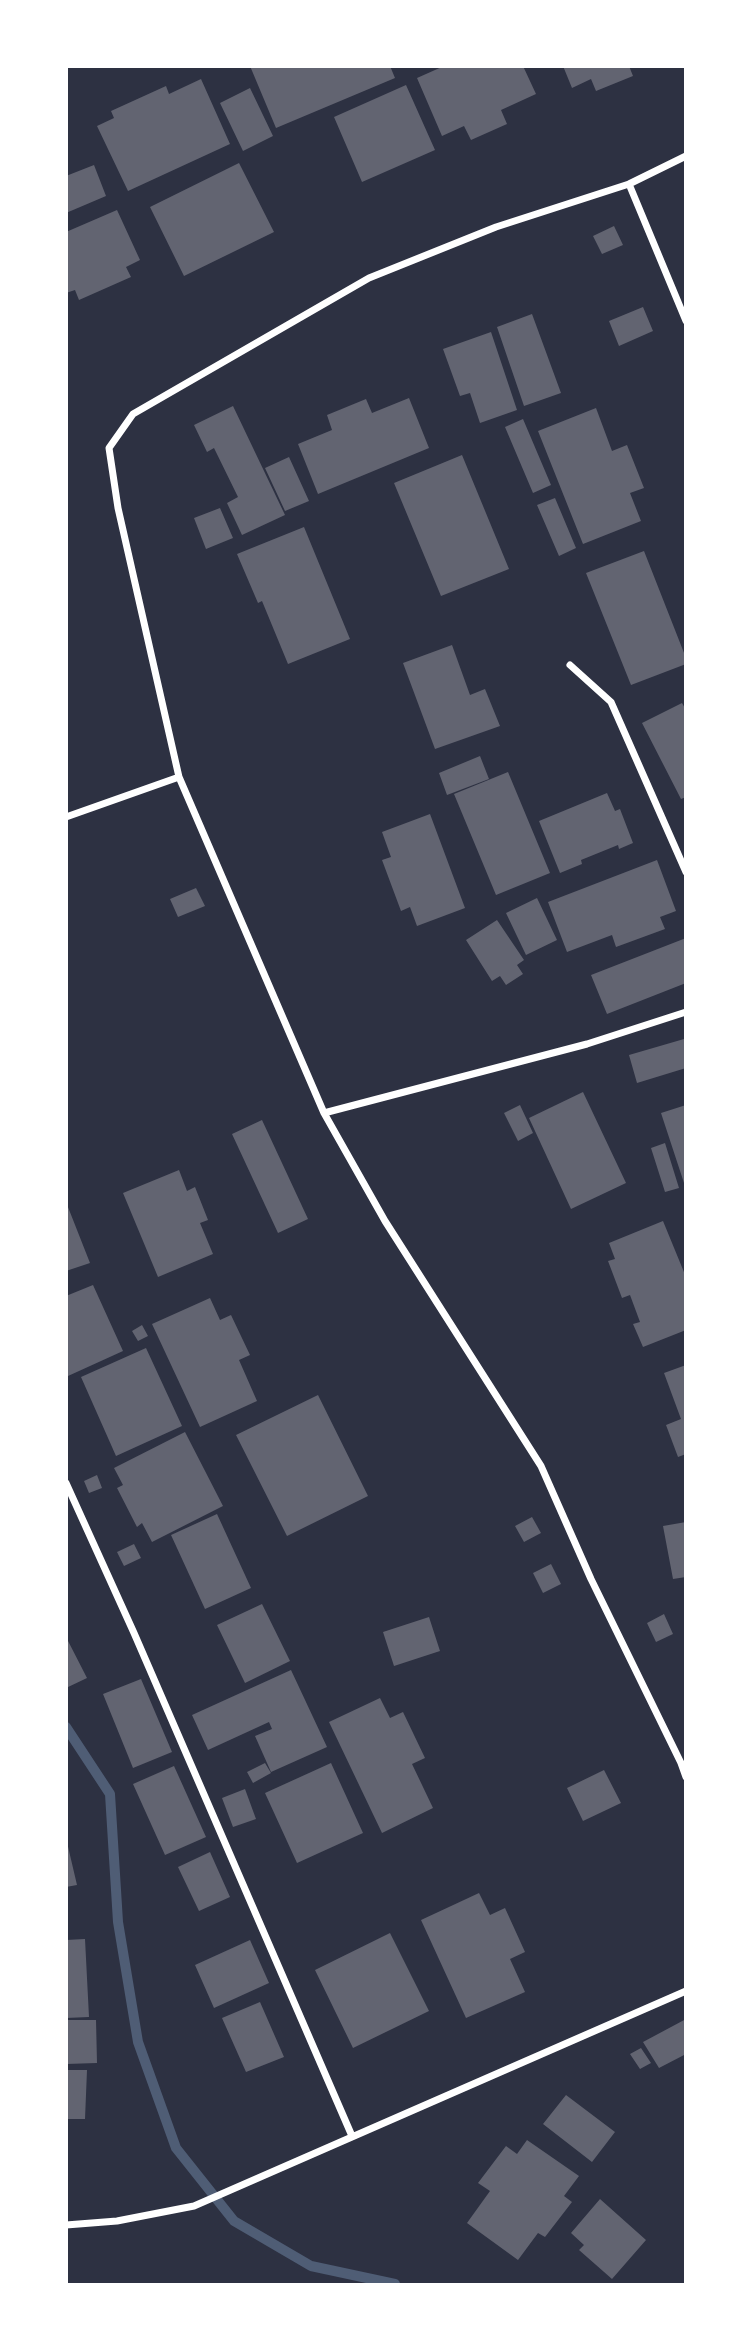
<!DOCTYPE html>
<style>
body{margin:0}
#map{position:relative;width:752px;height:2351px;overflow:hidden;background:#2d3142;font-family:Mulish,sans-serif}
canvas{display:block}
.frame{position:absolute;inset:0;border:68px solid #fff;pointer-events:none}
</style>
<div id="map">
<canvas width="752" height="2351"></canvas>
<div class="frame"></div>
</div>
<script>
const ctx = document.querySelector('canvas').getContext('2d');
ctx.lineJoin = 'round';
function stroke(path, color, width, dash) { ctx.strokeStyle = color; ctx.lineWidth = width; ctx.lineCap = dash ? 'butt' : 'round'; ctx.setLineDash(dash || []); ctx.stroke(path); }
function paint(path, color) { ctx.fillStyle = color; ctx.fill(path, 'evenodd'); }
stroke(new Path2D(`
 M 66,1727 L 110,1794 L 118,1922 L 138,2042 L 176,2148 L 234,2221 L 311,2266 L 395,2284`), '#4f5d75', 10);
paint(new Path2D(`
 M 250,66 L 390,66 L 395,78 L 276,128 Z
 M 444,66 L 523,66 L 536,94 L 501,110 L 507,124 L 471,140 L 464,126 L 442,136 L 417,78 Z
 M 563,66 L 629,66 L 633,76 L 596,91 L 591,79 L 572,88 Z
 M 201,79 L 230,144 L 128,191 L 97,126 L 114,118 L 111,111 L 166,86 L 169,94 Z
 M 406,85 L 435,150 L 362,182 L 334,117 Z
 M 250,88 L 273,136 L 243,151 L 220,103 Z
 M 239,163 L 274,232 L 184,276 L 150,207 Z
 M 94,165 L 106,196 L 66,213 L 66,176 Z
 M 117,210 L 140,260 L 126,267 L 131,277 L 79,300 L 75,290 L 66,293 L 66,232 Z
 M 614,226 L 623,245 L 602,254 L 593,236 Z
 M 643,307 L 653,331 L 619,346 L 609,321 Z
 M 532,314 L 561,393 L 524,406 L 497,327 Z
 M 491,332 L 517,410 L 480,423 L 470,393 L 460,396 L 443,349 Z
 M 409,398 L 429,448 L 318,494 L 298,444 L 332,430 L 327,415 L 366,399 L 372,413 Z
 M 233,406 L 285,515 L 242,535 L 227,503 L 238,497 L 214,448 L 207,452 L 194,425 Z
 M 596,408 L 612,451 L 627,445 L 644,488 L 630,493 L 641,521 L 583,544 L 538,431 Z
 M 523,419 L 551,485 L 533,493 L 505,427 Z
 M 462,455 L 509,569 L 441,596 L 394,483 Z
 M 289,457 L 309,501 L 285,511 L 265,468 Z
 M 555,498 L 576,548 L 559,556 L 537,505 Z
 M 220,508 L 233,538 L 206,549 L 194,518 Z
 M 304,527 L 350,639 L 288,664 L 262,601 L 258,603 L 237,554 Z
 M 644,551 L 686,658 L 686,664 L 631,685 L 586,573 Z
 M 452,645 L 470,695 L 485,689 L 500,726 L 435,749 L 403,663 Z
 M 682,703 L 686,710 L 686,797 L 681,799 L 642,723 Z
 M 480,756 L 489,779 L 447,795 L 439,773 Z
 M 508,772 L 550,873 L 496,895 L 454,794 Z
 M 607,793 L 615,811 L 620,809 L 633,843 L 619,849 L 618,845 L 581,860 L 582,864 L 560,873 L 539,821 Z
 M 430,814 L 465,908 L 417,926 L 410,907 L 401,911 L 382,860 L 391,857 L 382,832 Z
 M 657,860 L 676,911 L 660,917 L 665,929 L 616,947 L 612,935 L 567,952 L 548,902 Z
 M 196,888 L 205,906 L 178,917 L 170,899 Z
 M 537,898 L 557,940 L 526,955 L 506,913 Z
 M 497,920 L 524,960 L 517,965 L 523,974 L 506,985 L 500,976 L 492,981 L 466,940 Z
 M 686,938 L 686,983 L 607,1014 L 591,975 Z
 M 684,1039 L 686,1068 L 637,1083 L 629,1055 Z
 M 583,1092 L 626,1183 L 571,1209 L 529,1118 Z
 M 520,1105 L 533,1133 L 518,1141 L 504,1113 Z
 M 686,1105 L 686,1186 L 685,1186 L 661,1113 Z
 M 262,1120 L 308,1219 L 278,1233 L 232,1134 Z
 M 665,1143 L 679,1188 L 665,1192 L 651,1148 Z
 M 179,1170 L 187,1191 L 195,1187 L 208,1220 L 200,1223 L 213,1254 L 158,1277 L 123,1193 Z
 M 66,1202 L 90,1263 L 66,1271 Z
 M 663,1221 L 686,1277 L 686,1330 L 643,1347 L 633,1324 L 640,1322 L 630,1295 L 622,1298 L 608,1261 L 615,1259 L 609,1243 Z
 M 93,1285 L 123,1351 L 68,1376 L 66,1371 L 66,1296 Z
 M 210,1298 L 220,1320 L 231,1315 L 250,1355 L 239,1360 L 257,1401 L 200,1427 L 152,1324 Z
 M 142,1325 L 148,1336 L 138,1341 L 132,1331 Z
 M 146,1348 L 182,1426 L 116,1456 L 81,1377 Z
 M 686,1365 L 686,1454 L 678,1457 L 666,1425 L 681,1419 L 664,1373 Z
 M 318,1395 L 368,1496 L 287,1536 L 236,1435 Z
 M 185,1432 L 223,1506 L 152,1542 L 142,1523 L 137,1527 L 117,1488 L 123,1485 L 114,1468 Z
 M 97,1475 L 102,1488 L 89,1493 L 84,1481 Z
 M 217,1514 L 251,1588 L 205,1609 L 171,1535 Z
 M 532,1517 L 541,1533 L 524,1542 L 515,1526 Z
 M 686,1522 L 686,1577 L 673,1579 L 663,1526 Z
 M 134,1544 L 141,1558 L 124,1566 L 117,1552 Z
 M 551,1564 L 561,1584 L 543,1593 L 533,1573 Z
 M 262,1604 L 290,1661 L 245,1683 L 217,1625 Z
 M 664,1614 L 673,1634 L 656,1642 L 647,1623 Z
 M 429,1617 L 440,1651 L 394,1666 L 383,1632 Z
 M 66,1637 L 87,1678 L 66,1688 Z
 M 291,1670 L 327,1747 L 271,1772 L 255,1736 L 272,1729 L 269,1722 L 208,1750 L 192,1715 Z
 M 141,1679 L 172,1752 L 133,1768 L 103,1694 Z
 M 380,1698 L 390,1718 L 403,1712 L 425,1758 L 412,1764 L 433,1808 L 382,1833 L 329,1722 Z
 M 265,1763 L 271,1773 L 253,1783 L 247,1772 Z
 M 331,1763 L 363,1833 L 297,1863 L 265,1793 Z
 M 174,1766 L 206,1837 L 165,1855 L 133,1784 Z
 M 604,1770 L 621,1803 L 583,1821 L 567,1788 Z
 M 245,1789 L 256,1819 L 233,1827 L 222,1798 Z
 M 66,1838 L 77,1885 L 66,1887 Z
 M 210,1852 L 230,1897 L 199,1911 L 178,1867 Z
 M 479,1893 L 490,1915 L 505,1908 L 525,1952 L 510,1959 L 525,1992 L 466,2018 L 421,1920 Z
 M 390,1933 L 429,2011 L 353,2048 L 315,1970 Z
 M 85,1939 L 89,2017 L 66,2018 L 66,1940 Z
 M 250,1940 L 269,1983 L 214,2008 L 195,1965 Z
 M 260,2002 L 284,2057 L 246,2072 L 222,2018 Z
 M 686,2019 L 686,2054 L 659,2068 L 643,2042 Z
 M 66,2020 L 96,2020 L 97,2063 L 66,2064 Z
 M 641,2048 L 651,2063 L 640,2069 L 630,2054 Z
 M 66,2070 L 87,2070 L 85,2119 L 66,2119 Z
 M 566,2095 L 615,2132 L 592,2162 L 543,2124 Z
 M 527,2140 L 579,2176 L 564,2196 L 572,2202 L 545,2237 L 538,2233 L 518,2260 L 467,2223 L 490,2191 L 478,2183 L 506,2146 L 517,2154 Z
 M 600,2199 L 646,2240 L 612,2279 L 579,2250 L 584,2245 L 571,2233 Z`), '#626471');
stroke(new Path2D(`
 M 686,156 L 629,184 L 496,227 L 369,278 L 133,414 L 109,448 L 118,508 L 179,777 L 324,1113 L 385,1221 L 541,1466 L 591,1579 L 681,1763 L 686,1777
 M 629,184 L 686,321
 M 570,665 L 611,702 L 686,872
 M 66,817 L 179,777
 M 324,1113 L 587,1044 L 686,1012
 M 66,1483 L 134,1633 L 352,2136
 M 66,2225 L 117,2221 L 194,2206 L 686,1991`), '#fff', 7);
</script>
